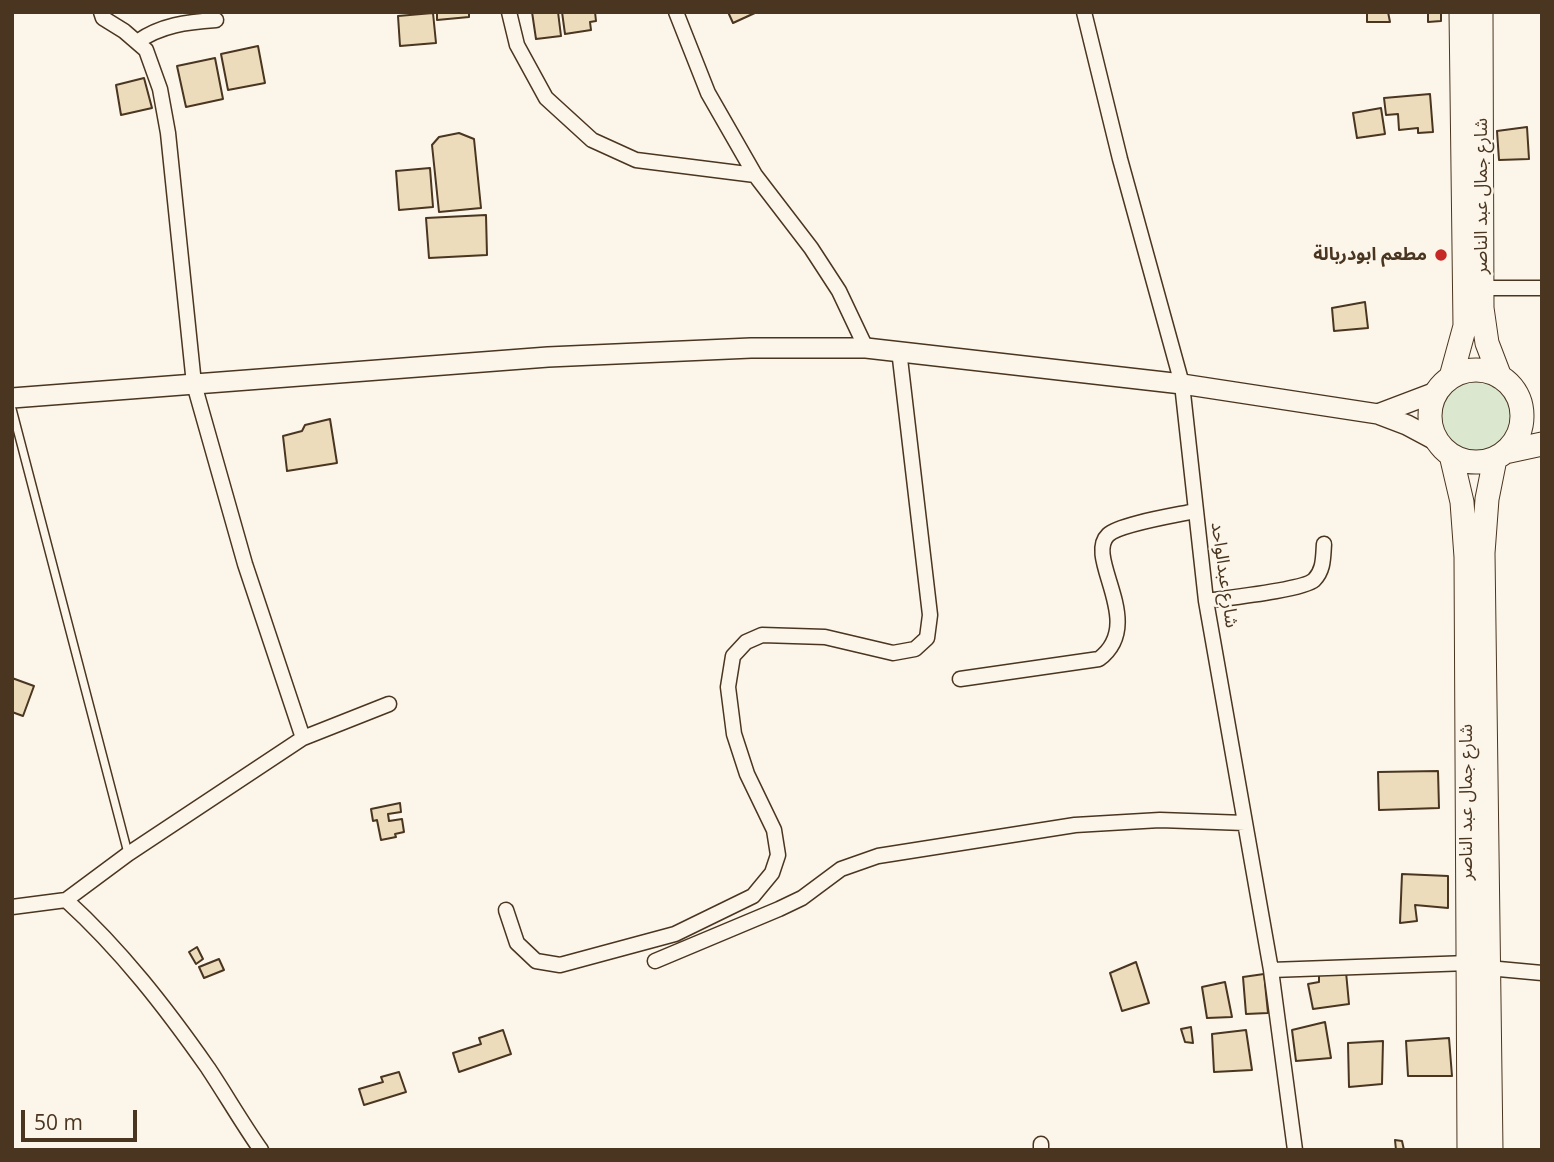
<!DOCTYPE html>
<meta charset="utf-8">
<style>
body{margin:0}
#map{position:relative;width:1554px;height:1162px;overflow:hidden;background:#fbf6e9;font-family:"Open Sans",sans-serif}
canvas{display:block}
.frame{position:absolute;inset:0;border:14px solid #4a3520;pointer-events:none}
.scale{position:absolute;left:21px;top:1110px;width:116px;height:32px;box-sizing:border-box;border:4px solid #4a3520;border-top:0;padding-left:9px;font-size:21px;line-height:24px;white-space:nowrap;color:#4a3520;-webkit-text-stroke:5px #fbf6e9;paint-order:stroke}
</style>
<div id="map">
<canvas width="1554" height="1162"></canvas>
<div class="frame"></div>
<div class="scale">50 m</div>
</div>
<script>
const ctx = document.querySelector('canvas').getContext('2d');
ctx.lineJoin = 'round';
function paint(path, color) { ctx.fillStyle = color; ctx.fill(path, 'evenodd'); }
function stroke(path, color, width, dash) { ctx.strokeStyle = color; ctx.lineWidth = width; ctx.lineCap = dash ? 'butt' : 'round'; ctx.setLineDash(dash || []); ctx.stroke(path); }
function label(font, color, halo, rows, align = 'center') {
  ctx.font = font + ' "Open Sans","Noto Sans Arabic",sans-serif'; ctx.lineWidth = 5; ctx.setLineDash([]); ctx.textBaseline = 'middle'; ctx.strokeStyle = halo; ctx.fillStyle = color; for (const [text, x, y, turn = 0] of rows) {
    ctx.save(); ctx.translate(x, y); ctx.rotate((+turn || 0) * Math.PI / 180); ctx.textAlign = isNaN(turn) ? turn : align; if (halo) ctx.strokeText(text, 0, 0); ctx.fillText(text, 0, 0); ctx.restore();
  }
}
const green = new Path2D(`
 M1437 416a39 39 0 1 1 78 0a39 39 0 1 1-78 0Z`);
paint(green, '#dce7d0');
stroke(green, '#887966', 2);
const building = new Path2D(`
 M 437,12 L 469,12 L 469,17 L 437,20 Z
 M 532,12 L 558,12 L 561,36 L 536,39 Z
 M 562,12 L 595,12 L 596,21 L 590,22 L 591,30 L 565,34 Z
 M 728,12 L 757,12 L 733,23 Z
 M 1367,12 L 1388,12 L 1390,22 L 1367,22 Z
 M 1428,12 L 1441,12 L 1441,21 L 1428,22 Z
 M 433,13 L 436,43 L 400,46 L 398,16 Z
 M 258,46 L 265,83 L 228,90 L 221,54 Z
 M 215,58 L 223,99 L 186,107 L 177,66 Z
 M 144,78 L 152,108 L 121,115 L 116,85 Z
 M 1430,94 L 1433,132 L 1418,133 L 1418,128 L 1399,130 L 1398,114 L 1386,115 L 1384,98 Z
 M 1381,108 L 1385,134 L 1357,138 L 1353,113 Z
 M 1527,127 L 1529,159 L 1499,160 L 1497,131 Z
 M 459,133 L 474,139 L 481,208 L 439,212 L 432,145 L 439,137 Z
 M 430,168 L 433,207 L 399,210 L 396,171 Z
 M 486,215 L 487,255 L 429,258 L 426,218 Z
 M 1365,302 L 1368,328 L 1334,331 L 1332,308 Z
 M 330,419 L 337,463 L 287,471 L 283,436 L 302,431 L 305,425 Z
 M 12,678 L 34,686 L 23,716 L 12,712 Z
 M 1438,771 L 1439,808 L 1379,810 L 1378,772 Z
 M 400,803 L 401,812 L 388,814 L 389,821 L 402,819 L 404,832 L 395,834 L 396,837 L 381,840 L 377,820 L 373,821 L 371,809 Z
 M 1402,874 L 1448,876 L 1448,908 L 1415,905 L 1417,921 L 1400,923 Z
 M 197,947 L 203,959 L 196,964 L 189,952 Z
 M 219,959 L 224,970 L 204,978 L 199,967 Z
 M 1136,962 L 1149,1003 L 1122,1011 L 1110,973 Z
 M 1346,972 L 1349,1004 L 1313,1009 L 1308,984 L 1319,982 L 1319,975 Z
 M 1264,974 L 1268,1013 L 1246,1014 L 1243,977 Z
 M 1225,982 L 1232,1017 L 1207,1018 L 1202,987 Z
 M 1325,1022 L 1331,1058 L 1296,1061 L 1292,1030 Z
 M 1191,1027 L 1193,1043 L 1185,1042 L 1181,1029 Z
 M 503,1030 L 511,1054 L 459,1072 L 453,1053 L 481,1044 L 479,1038 Z
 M 1246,1030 L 1252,1070 L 1214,1072 L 1212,1034 Z
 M 1449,1038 L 1452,1076 L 1408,1076 L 1406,1041 Z
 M 1383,1041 L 1382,1084 L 1349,1087 L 1348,1043 Z
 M 399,1072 L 406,1092 L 364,1105 L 359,1089 L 383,1082 L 381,1077 Z
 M 1395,1140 L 1402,1141 L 1404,1150 L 1396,1150 Z`);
paint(building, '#ecdcbc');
stroke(building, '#4a3520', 2);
const lane = new Path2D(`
 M 12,409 L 128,853`);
const street = new Path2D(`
 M 101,12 L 103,18 L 124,31 L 146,50 L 160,89 L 168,133 L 194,384 L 245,564 L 303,738
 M 509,12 L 517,45 L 546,98 L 592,140 L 636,160 L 755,175 L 811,248 L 839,291 L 866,348
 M 676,12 L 708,93 L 755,175
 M 1084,12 L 1120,159 L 1182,384 L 1206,601 L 1271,970 L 1295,1150
 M 137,42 C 161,25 187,22 216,20
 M 1482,288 L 1542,288
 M 1206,601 C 1226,598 1303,590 1314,580 C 1324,570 1323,557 1324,544
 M 960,679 L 1099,659 C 1147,623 1084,558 1108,535 C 1119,524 1177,515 1195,511
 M 66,900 C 121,950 166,1008 208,1068 C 226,1095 242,1123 261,1150
 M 12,907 L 66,900 L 128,854 L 303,738 L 389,704
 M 506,910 L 517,943 L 536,961 L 560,965 L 675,934 L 753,896 L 772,873 L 778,855 L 774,830 L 747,774 L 734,734 L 728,687 L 733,656 L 746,642 L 762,635 L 825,637 L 893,653 L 915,649 L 927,638 L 930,615 L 899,350
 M 655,961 L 779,909 L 802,898 L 841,869 L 878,856 L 1075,825 L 1160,820 L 1245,823
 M 1488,968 L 1542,973
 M 1271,970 L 1469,963
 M 1041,1144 L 1041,1150`);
const secondary = new Path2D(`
 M 12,398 L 548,357 L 751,348 L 866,348 L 1182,384 L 1378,414 L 1407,425 L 1437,441
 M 1378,414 L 1436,392`);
const primary = new Path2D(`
 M 1481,12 L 1482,308 L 1487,343 L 1500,377
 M1430 416a46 46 0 1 1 92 0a46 46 0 1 1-92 0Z
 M 1451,377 L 1465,326 L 1461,12
 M 1505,452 L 1542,444
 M 1451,455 L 1462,502 L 1466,557 L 1469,1150
 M 1491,1150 L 1483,553 L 1487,499 L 1495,459`);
stroke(lane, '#4a3520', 10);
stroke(street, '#4a3520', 17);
stroke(secondary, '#4a3520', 22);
stroke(primary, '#4a3520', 25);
stroke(lane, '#fbf6e9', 7);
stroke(street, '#fbf6e9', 14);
stroke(secondary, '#fbf6e9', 19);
stroke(primary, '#fbf6e9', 23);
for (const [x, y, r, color] of [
 [1441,255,7,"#c62828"]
]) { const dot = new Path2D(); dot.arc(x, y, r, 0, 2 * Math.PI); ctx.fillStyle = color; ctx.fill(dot); stroke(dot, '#fbf6e9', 2.5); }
label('18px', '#4a3520', '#fbf6e9', [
 ["شارع جمال عبد الناصر",1482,196,-90],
 ["شارع عبدالواحد",1224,575,82],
 ["شارع جمال عبد الناصر",1467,802,-90]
]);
label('bold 18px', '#4a3520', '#fbf6e9', [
 ["مطعم ابودربالة",1427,255]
], 'right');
</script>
